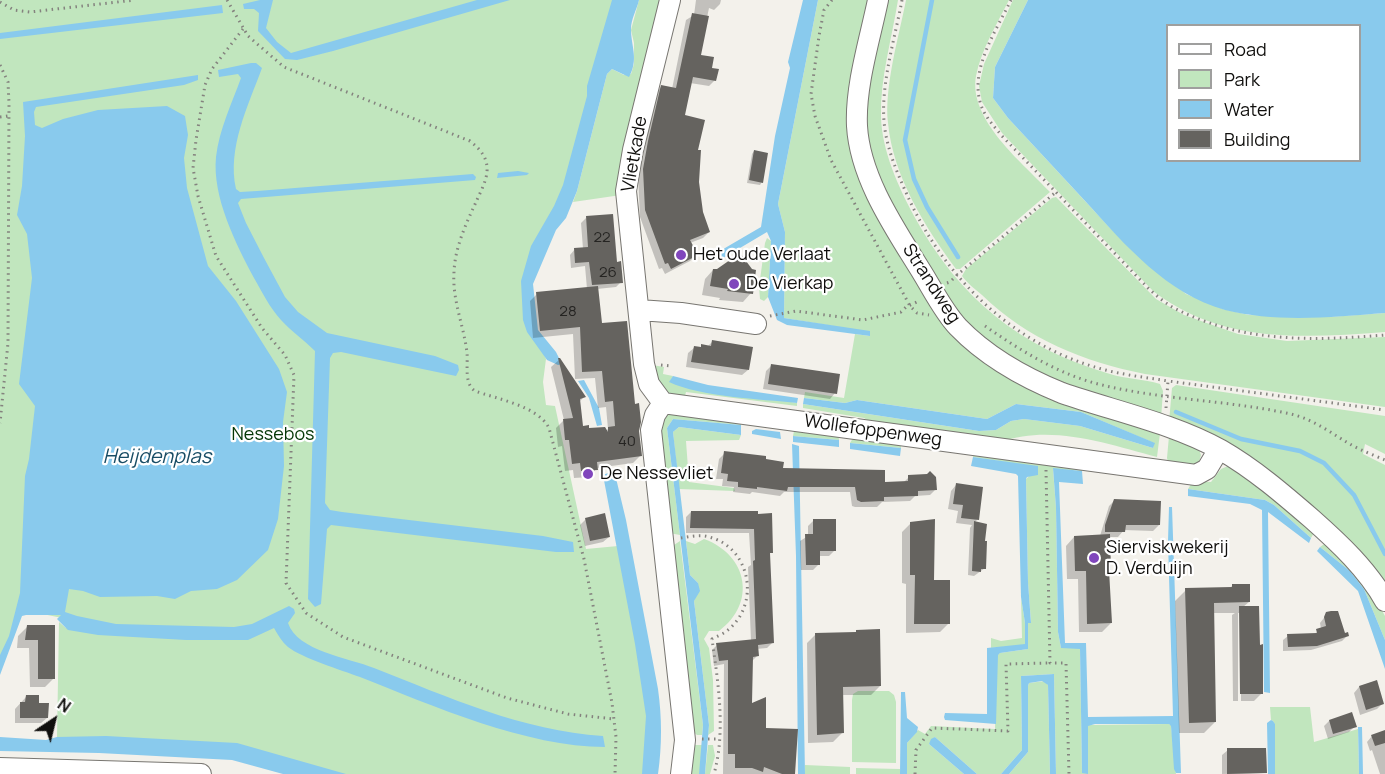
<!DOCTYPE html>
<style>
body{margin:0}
#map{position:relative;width:1385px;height:774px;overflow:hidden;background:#f3f1eb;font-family:Manrope,sans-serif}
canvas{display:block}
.legend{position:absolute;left:1166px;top:24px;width:195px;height:138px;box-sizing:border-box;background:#fff;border:2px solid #9f9f9e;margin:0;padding:8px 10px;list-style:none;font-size:18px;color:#100f0d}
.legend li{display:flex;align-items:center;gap:12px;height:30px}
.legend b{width:30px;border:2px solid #9f9f9e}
.north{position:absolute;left:24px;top:690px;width:60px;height:60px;-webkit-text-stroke:4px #fff;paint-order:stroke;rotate:35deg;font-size:16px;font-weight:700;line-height:24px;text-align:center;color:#100f0d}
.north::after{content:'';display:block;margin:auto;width:21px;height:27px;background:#100f0d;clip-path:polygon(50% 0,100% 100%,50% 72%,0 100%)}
</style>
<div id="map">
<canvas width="1385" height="774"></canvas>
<ul class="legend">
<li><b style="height:8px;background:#fff"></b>Road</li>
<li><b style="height:16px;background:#c1e6be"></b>Park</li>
<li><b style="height:16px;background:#89caed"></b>Water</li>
<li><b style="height:16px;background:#65635f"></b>Building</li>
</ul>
<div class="north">N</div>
</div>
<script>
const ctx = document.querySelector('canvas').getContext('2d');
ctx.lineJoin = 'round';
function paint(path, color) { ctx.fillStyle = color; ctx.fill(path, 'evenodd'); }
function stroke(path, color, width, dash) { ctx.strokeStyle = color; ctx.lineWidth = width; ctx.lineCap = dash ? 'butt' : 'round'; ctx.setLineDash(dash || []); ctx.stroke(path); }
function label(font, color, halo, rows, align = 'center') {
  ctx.font = font + ' Manrope,sans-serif'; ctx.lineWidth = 4.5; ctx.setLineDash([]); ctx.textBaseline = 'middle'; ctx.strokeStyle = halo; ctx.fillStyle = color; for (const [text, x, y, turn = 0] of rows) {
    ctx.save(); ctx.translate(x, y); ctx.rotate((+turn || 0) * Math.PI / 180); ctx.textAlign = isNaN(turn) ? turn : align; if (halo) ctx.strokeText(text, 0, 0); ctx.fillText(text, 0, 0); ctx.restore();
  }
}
paint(new Path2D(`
 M 0,0 L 621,0 L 576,167 L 537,246 L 524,308 L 546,359 L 543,382 L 546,405 L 555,406 L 586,549 L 618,546 L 657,751 L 649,774 L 314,774 L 238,751 L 57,737 L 59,622 L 66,628 L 67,619 L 23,610 L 0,663 Z
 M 639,0 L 664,0 L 621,195 L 573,202 L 577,191 L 607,74 L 612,69 L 624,75 L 631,74 L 634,64 L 634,43 L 631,30 Z
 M 818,0 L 871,0 L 852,138 L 958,335 L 1160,433 L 1157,457 C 1107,444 1052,424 1000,442 L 874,424 L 864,418 L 803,408 L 803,404 L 979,431 L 996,430 L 1011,421 L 1024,419 L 1080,426 L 1153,448 L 1154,443 L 1081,412 L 1016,404 L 987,419 L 857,400 L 845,403 L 804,398 L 805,392 L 844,398 L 855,334 L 870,336 L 870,332 L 784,318 L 785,232 L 778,204 Z
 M 884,0 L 898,0 C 892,38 880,78 881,117 C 882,151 898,186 914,216 C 959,298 1020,348 1110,374 C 1126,379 1144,379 1160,384 L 1163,391 L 1161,419 L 1059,384 L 994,347 L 957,316 L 884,192 L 868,150 L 864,115 Z
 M 906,0 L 1009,0 C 997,24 981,50 976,76 C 968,120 1023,163 1050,192 L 960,269 L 956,269 C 925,227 893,176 888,123 C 884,87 899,36 906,0 Z
 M 1013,0 L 1028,0 L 995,67 L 993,98 L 1008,118 L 1110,228 L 1186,294 L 1223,309 L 1249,315 L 1329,317 L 1385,313 L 1385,332 C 1303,338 1222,344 1153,291 L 1002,133 L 982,102 L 979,86 L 984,64 Z
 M 1056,197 L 1156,299 L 1184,315 L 1238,334 L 1287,341 L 1385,337 L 1385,407 L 1145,374 C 1084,362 1027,339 982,295 C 975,289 967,283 962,276 L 966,269 L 1052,198 Z
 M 767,238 L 771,241 L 768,297 L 764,301 L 760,299 L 759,287 L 765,243 Z
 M 652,365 L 664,367 L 663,374 L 673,376 L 670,382 L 797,403 L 797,406 L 686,392 L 685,396 C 664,396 656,384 652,365 Z
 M 1176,385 L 1385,416 L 1385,454 L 1365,444 L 1363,454 L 1385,465 L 1385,589 L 1362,558 L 1169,422 L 1172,388 Z
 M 673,410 L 741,416 L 741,425 L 673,419 L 667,428 L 680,535 L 669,533 L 657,438 L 661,420 Z
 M 795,426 L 838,432 L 839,440 L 793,436 Z
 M 679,427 L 741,435 L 739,440 L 686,441 L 689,482 L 734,488 L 735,491 L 679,489 L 673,432 Z
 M 855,435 L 901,443 L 901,448 L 850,443 Z
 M 1169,436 L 1198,447 L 1201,455 L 1199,462 L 1191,467 L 1168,462 L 1167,458 Z
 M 974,451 L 1082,466 L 1082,471 L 1053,469 L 1056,508 L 1058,632 L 1061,648 L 1080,648 L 1082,773 L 1088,773 L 1088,725 L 1169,724 L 1171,725 L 1176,774 L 1056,774 L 1054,674 L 1021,676 L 1022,750 L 1001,774 L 977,774 L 935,737 L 929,744 L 964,774 L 907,774 L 907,743 L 918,730 L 925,734 L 931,726 L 995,729 L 997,655 L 1000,653 L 1028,649 L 1028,623 L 1031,622 L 1028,583 L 1026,479 L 1038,467 L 973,457 Z
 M 1228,466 L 1236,467 L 1315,531 L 1311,538 L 1274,505 L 1265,500 L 1188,489 L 1193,481 L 1211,482 L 1221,469 Z
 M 1019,511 L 1021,597 L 1025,623 L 1025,645 L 991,648 L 991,638 L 1001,641 L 1022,638 Z
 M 704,539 C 748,555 757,603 719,631 L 709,631 L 704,639 L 709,648 L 713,680 L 714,731 L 708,735 L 709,725 L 694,601 L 698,583 L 690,575 L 686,541 L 695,544 Z
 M 680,541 L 703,725 L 702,735 L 697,735 L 693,732 L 671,547 Z
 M 1327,542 L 1372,592 L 1385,616 L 1385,640 L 1364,589 L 1350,571 L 1320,547 Z
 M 1045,681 L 1048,685 L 1050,774 L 1009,774 L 1028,752 L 1028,686 L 1029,683 Z
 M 858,691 L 889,691 L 894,695 L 896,702 L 896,763 L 852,762 L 852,700 L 853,694 Z
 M 1270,707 L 1310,707 L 1314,742 L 1358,729 L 1359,774 L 1275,774 L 1275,725 L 1273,721 L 1271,720 Z
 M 694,745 L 702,745 L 700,770 L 699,774 L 688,774 Z
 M 708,745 L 713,745 L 715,756 L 710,774 L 705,774 Z
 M 805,765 L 850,767 L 850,774 L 805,774 Z
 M 856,768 L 900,769 L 900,774 L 856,774 Z`), '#c1e6be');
paint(new Path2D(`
 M 260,0 L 273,0 L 266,28 L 277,42 L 291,53 L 477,0 L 510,0 L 333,51 L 297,60 L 285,59 L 258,31 L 259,13 L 254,9 L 244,9 L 243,4 Z
 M 612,0 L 639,0 C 637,9 631,19 631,29 C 631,47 639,59 629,77 L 612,69 L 607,74 L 577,191 L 566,218 L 556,230 L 533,284 L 538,330 L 556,352 L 562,364 L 558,365 L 547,360 L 527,332 L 523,320 L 521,281 L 531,246 L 554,206 L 563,185 L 587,96 L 587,86 Z
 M 803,0 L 818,0 L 778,204 L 785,232 L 784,318 L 870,331 L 870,336 L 787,325 L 777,320 L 768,297 L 771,241 L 767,232 L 718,261 L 713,255 L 761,227 L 775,136 L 790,68 L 788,62 Z
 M 1028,0 L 1385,0 L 1385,313 C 1333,317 1277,323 1225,310 C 1167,294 1125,245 1086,202 C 1060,174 1034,146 1008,118 L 993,98 L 995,67 ZM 1168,26 L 1360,26 L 1360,160 L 1168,160 Z
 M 222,5 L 223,13 L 0,39 L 0,33 Z
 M 251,63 L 256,63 L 262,68 C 248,106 227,148 236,189 L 240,192 L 257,191 L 473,174 L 476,177 L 475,180 L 241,199 L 238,203 L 246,223 L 264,258 L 285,297 L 298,312 L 327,333 L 435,356 L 458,365 L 459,370 L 456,376 L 341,352 L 333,353 L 330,358 L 325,503 L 330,510 L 342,512 L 543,536 L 573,542 L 574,552 L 556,552 L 331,525 L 327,529 L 321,604 L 315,607 L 308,599 L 315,351 C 304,340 291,331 281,320 C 270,308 262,292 254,278 C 236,244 212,197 216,157 C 219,130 232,103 241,78 L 238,74 L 219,77 L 218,70 Z
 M 198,75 L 198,80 L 184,85 L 36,107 L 34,112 L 35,125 L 42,128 L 63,119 L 98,110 L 167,106 L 185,116 L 188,135 L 184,158 L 187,188 L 208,266 L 236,301 L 279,369 L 287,392 L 283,422 L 284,466 L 278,519 L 268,550 L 237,580 L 217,589 L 191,591 L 175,599 L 157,596 L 100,597 L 83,591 L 69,589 L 65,612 L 77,616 L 116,624 L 234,627 L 252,624 L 289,606 L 294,609 L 295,613 L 288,623 C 297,651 349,658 374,668 C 448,697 523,731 603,736 L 605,747 C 527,747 433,706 360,677 C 341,670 302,658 288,647 C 282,642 278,635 274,628 L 248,640 L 186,640 L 98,635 L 68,630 L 57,619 L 61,615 L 26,615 L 22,616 L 0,675 L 0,655 L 9,636 L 20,593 L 25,476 L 29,459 L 35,406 L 19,384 L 32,278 L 27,234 L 17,215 L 22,186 L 25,136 L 23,102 Z
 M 518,171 L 529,173 L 527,175 L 497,178 L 498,173 Z
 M 673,376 L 708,385 L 798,398 L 797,403 C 761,399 701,397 669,382 Z
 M 584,380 L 599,408 L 602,425 L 597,426 L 589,398 L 578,381 Z
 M 804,398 L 845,403 L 857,400 L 987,419 L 1016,404 L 1081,412 L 1155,443 L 1153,448 L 1080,426 L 1024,419 L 1011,421 L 996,430 L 979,431 L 803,404 Z
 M 673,419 L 741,425 L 741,435 L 679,427 L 673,432 L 690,575 L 698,583 L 700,591 L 694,601 L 709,725 L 705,774 L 699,774 L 703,725 L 667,428 Z
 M 756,429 L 780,432 L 781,439 L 752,434 L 752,431 Z
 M 793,436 L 839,440 L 839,447 L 793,442 Z
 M 850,443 L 901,448 L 900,456 L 850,449 Z
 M 792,444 L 799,446 L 805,774 L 798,774 L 796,556 Z
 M 973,457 L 1038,466 L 1038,475 L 1027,477 L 1026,479 L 1028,582 L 1031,623 L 1028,623 L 1028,649 L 1000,653 L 998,655 L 996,724 L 945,720 L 944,717 L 945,713 L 987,714 L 987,648 L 1025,644 L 1025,623 L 1021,597 L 1018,476 L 1016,474 L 971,466 Z
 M 1053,468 L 1082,471 L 1083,484 L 1059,482 L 1065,643 L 1086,643 L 1088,717 L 1173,716 L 1168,541 L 1169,507 L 1172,507 L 1181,773 L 1176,773 L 1174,769 L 1171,726 L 1169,724 L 1095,724 L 1088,726 L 1088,774 L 1082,773 L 1080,649 L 1061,648 L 1058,632 L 1056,508 Z
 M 608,473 L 615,474 L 626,520 L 658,689 C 662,718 662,745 658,774 L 642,774 L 646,716 L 635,644 L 603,475 Z
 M 1188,489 L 1265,500 L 1274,505 L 1311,538 L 1309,543 L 1268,512 L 1270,693 L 1264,692 L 1262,510 L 1250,504 L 1188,496 Z
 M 1320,547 L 1350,571 L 1364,589 L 1385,640 L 1385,669 L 1358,591 L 1317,551 Z
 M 1054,674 L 1056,774 L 1050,774 L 1048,685 L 1042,681 L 1029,683 L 1028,686 L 1028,752 L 1009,774 L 1001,774 L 1022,750 L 1021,676 Z
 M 901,692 L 905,692 L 907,718 L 918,727 L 917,732 L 907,743 L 907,774 L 900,774 Z
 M 1271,720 L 1273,721 L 1275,724 L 1275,774 L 1268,774 L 1267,723 Z
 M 1358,727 L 1362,727 L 1363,774 L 1359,774 Z
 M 106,736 L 237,743 L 346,774 L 283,774 L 232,760 L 99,753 L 0,751 L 0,737 L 46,740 L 57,737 Z
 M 935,737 L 977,774 L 964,774 L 929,744 L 931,739 Z`), '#89caed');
paint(new Path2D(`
 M 696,0 L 721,0 L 720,4 L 714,10 L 709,8 L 699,56 L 710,69 L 715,80 L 709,86 L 690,83 L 683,117 L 696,151 L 701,212 L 709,232 L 703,238 L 690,243 L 696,255 L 690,261 L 665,274 L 662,268 L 659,269 L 640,217 L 638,176 L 642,148 L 656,92 L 662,86 L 672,89 L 686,20 L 694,15 Z
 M 754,151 L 762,182 L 760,185 L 747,183 L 752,154 Z
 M 586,218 L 615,264 L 621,282 L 616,287 L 597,289 L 601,325 L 638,431 L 640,456 L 633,463 L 597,468 L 589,477 L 574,478 L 573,470 L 565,471 L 562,446 L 558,447 L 556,428 L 564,420 L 551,367 L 559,360 L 584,397 L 579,402 L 581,428 L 606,431 L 608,429 L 606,407 L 598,408 L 595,378 L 575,379 L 573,334 L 533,338 L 530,301 L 537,294 L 587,289 L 585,266 L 571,268 L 570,255 L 575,249 L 583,249 L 581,223 Z
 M 713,270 L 751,293 L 743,302 L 719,300 L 720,298 L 702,295 L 705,279 Z
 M 712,342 L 748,370 L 742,375 L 686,367 L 688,353 L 694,348 L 707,347 Z
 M 771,366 L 835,393 L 830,399 L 763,389 L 766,371 Z
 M 725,453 L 764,460 L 781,469 L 884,484 L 903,483 L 909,477 L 935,490 L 930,495 L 915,496 L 910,501 L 882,502 L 877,507 L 855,507 L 852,506 L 850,492 L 784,492 L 780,496 L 752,492 L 750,494 L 733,492 L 734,487 L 722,486 L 723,479 L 716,479 L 719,459 Z
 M 956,485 L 977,520 L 974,523 L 983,542 L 985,568 L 974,576 L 968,575 L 970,528 L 972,525 L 956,523 L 958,511 L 948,509 L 951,491 Z
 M 1115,500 L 1159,525 L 1153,531 L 1124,530 L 1118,537 L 1108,537 L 1107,571 L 1111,623 L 1102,632 L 1079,632 L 1078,579 L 1067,579 L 1066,546 L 1074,537 L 1100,536 L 1109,506 Z
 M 691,512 L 757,512 L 771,552 L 769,555 L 772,643 L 767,648 L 756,649 L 757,656 L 752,661 L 750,705 L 794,774 L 723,774 L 724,664 L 714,666 L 712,650 L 717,645 L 751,641 L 748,567 L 751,565 L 749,533 L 686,533 L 686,517 Z
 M 586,519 L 609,537 L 603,542 L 585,546 L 580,525 Z
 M 814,520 L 835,550 L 829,556 L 819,556 L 819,564 L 813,570 L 801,570 L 800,541 L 808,536 L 808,526 Z
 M 911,523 L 949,623 L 940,632 L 906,633 L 906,584 L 902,583 L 902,532 Z
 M 1232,586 L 1249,602 L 1243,607 L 1262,693 L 1254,701 L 1241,701 L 1241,613 L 1238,613 L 1238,701 L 1233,701 L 1232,615 L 1235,613 L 1213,613 L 1215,722 L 1204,733 L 1179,733 L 1175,601 L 1186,590 L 1229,589 Z
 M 1327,614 L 1344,634 L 1347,636 L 1342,641 L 1311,650 L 1283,651 L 1283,640 L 1288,636 L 1313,635 L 1321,629 L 1320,623 Z
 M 27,627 L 54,627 L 54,678 L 45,687 L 30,687 L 29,648 L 17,648 L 18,636 Z
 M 857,631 L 880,686 L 871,695 L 842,695 L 842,733 L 833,742 L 808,743 L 807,643 L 816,634 L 854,634 Z
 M 1376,682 L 1382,704 L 1377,709 L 1360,715 L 1354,693 L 1359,687 Z
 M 26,697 L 37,704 L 47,718 L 41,723 L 15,723 L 15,709 Z
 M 1329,721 L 1355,726 L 1349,732 L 1328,739 L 1324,726 Z
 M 1385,732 L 1385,774 L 1380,774 L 1372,750 L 1370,751 L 1367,742 L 1372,736 Z
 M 1228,750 L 1265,773 L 1222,774 L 1222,755 Z`), '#0003');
stroke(new Path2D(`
 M 932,0 L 905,140 L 914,179 L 927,207 L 958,257
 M 1176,412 L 1241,439 L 1300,451 L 1324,463 L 1354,495 L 1385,554`), '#89caed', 4.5);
paint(new Path2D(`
 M 692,13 L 709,16 L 701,55 L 714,57 L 712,68 L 719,69 L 716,81 L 693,77 L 685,115 L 705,120 L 698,150 L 701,150 L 699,182 L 703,212 L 710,232 L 690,240 L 698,255 L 671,269 L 668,263 L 665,264 L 645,210 L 643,169 L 648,141 L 661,85 L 676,88 Z
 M 754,150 L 768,153 L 763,183 L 749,180 Z
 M 613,214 L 617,262 L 621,261 L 623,283 L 592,285 L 589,262 L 575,263 L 574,248 L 588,247 L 586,216 Z
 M 740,253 L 752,269 L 756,270 L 753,294 L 727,291 L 728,289 L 710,286 L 713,269 L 717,269 Z
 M 598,286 L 602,323 L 627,321 L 635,404 L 639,403 L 641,422 L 639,431 L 642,456 L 597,462 L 598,470 L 581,471 L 580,463 L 572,464 L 569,440 L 565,440 L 563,419 L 573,418 L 558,358 L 560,358 L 586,397 L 580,399 L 583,426 L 589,425 L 589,428 L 605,427 L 608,432 L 608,427 L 615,426 L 613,401 L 605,402 L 602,371 L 582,372 L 580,327 L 540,331 L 536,292 Z
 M 712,340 L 753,347 L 749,370 L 691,362 L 694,346 L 701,347 L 701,344 L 711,346 Z
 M 771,364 L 840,374 L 837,394 L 768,384 Z
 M 724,451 L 766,456 L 766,459 L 784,462 L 783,468 L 885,470 L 885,482 L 908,481 L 908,475 L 927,474 L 930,471 L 936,477 L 937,490 L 918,491 L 918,496 L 884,497 L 884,501 L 861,502 L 857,500 L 855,487 L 788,487 L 787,491 L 757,487 L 757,489 L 738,487 L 738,482 L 727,481 L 728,474 L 721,473 Z
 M 956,483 L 983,487 L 979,520 L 961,518 L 963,505 L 953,504 Z
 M 1114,499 L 1161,501 L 1160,525 L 1126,525 L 1125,532 L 1105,532 L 1105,525 Z
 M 691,511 L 758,511 L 758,514 L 772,513 L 773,553 L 770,553 L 774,643 L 758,645 L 759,656 L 753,657 L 752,703 L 766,697 L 766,728 L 798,729 L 795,774 L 782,774 L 764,767 L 763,772 L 752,768 L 735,768 L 735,754 L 728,754 L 728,660 L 719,661 L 716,643 L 756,639 L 753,561 L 755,560 L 754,529 L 690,528 Z
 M 605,513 L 610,537 L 590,541 L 585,518 Z
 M 813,519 L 836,519 L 836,551 L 820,551 L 820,565 L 806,565 L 805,534 L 813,534 Z
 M 935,519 L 934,580 L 950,580 L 950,624 L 914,624 L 915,575 L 910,575 L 910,522 Z
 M 974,521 L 987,524 L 985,541 L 987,541 L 986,569 L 981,569 L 981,572 L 972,571 Z
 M 1110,534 L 1111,570 L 1109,570 L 1112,623 L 1087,624 L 1086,571 L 1075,571 L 1074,536 Z
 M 1232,584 L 1250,584 L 1250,602 L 1214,603 L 1216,722 L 1189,723 L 1185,588 L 1232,587 Z
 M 1239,606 L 1259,606 L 1260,645 L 1263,644 L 1263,694 L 1240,694 Z
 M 1331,611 L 1338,611 L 1345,633 L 1348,632 L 1349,636 L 1317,646 L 1288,647 L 1287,634 L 1317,633 L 1316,629 L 1326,626 L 1324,617 L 1326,612 Z
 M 27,625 L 55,625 L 55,679 L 38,679 L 38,640 L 25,640 Z
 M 880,629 L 881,686 L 843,687 L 844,733 L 817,735 L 815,633 L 856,632 L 856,630 Z
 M 1377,680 L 1384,704 L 1366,710 L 1359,686 Z
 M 26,695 L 39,695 L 39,703 L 49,703 L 48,718 L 20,718 L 20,702 L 25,702 Z
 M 1352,712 L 1357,727 L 1333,734 L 1329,720 Z
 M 1385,730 L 1385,743 L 1375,746 L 1371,735 Z
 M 1227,748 L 1266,748 L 1267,773 L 1227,774 Z`), '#65635f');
const minor = new Path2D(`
 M 878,0 C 870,39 855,86 857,126 C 860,179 896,230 923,274 C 934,292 944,312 958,327 C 986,356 1025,378 1062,393 C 1114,411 1172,423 1221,450 C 1254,469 1283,494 1312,519 C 1339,543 1367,569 1385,601
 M 639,310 L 681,313 L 756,324
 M 663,403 L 1196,475 L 1207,469 L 1219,449
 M 663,403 L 649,384 L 644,364 L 626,191 L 633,150 L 670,0
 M 663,403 L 655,415 L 651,430 L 685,740 L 681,774
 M 0,768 L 201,774`);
stroke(minor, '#787671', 22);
stroke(new Path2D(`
 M 227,0 L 248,36 L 284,67 L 470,141 C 481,150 488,158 487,172 C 486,182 480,193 476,202 C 466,224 455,247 454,272 C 452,300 464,326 467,353 C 468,365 464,384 475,391 C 497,399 538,406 549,428 L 584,559 L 612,703 L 616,737 L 615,774
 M 832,0 L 824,10 L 819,36 L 811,94 L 815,116 L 831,160 L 910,306 L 917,313 L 929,315
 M 902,0 C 895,38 881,83 884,121 C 886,148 898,175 909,199 C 948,284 1022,352 1114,372 C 1132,376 1150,378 1168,381
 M 1011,0 C 996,31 969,70 981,105 C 985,117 994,126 1002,136 L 1149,289 C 1157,296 1165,303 1174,308 C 1243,343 1311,341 1385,335
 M 0,2 L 14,10 L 30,12 L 135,0
 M 243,29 L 212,69 L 205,85 L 196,140 L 193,168 L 198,196 L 216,256 L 262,328 L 285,355 L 294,375 L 286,583 L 306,613 L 343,637 L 507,698 L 568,714 L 614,719
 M 0,65 L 8,82 L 9,103 L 8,343 L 0,423
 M 0,117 L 8,116
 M 947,283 L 950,282 L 957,275 L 1056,192
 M 770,316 L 796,311 L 863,320 L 901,312 L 906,307 L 919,301
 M 985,326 C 1020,350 1056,373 1098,384 C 1161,400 1227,400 1291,414 C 1312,419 1330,432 1348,443 C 1360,450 1373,455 1385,460
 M 661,365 L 671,366
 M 1166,408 L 1168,381 L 1385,410
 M 1046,470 L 1050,663 L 1066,663 L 1069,774
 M 681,538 C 689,537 700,534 709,537 C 750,547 761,603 728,630 C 724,634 717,636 712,639 C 718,682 726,731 714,774
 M 702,739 L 719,739
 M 915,774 L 916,750 L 932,728 L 1008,731 L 1006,664 L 1049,663`), '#84827e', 3, [1.5, 4.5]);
stroke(minor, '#fff', 20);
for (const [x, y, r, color] of [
 [681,255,6,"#8046bc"],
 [734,284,6,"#8046bc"],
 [588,474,6,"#8046bc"],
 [1094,558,6,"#8046bc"]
]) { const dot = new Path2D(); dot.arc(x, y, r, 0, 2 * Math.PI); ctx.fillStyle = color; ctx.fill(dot); stroke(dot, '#fff', 2); }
label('15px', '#252422', null, [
 ["22",602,238],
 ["26",608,273],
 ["28",568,312],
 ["40",627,442]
]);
label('18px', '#100f0d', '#fff', [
 ["Vlietkade",635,154,-80],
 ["Strandweg",931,284,57],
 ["Wollefoppenweg",873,431,8]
]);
label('18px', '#100f0d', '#fff', [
 ["Het oude Verlaat",693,255],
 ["De Vierkap",746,284],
 ["De Nessevliet",600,474],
 ["Sierviskwekerij",1106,548],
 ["D. Verduijn",1106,569]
], 'left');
label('18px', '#053606', '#fff', [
 ["Nessebos",273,435]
]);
label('italic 20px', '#194d65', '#fff', [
 ["Heijdenplas",157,457]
]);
</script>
